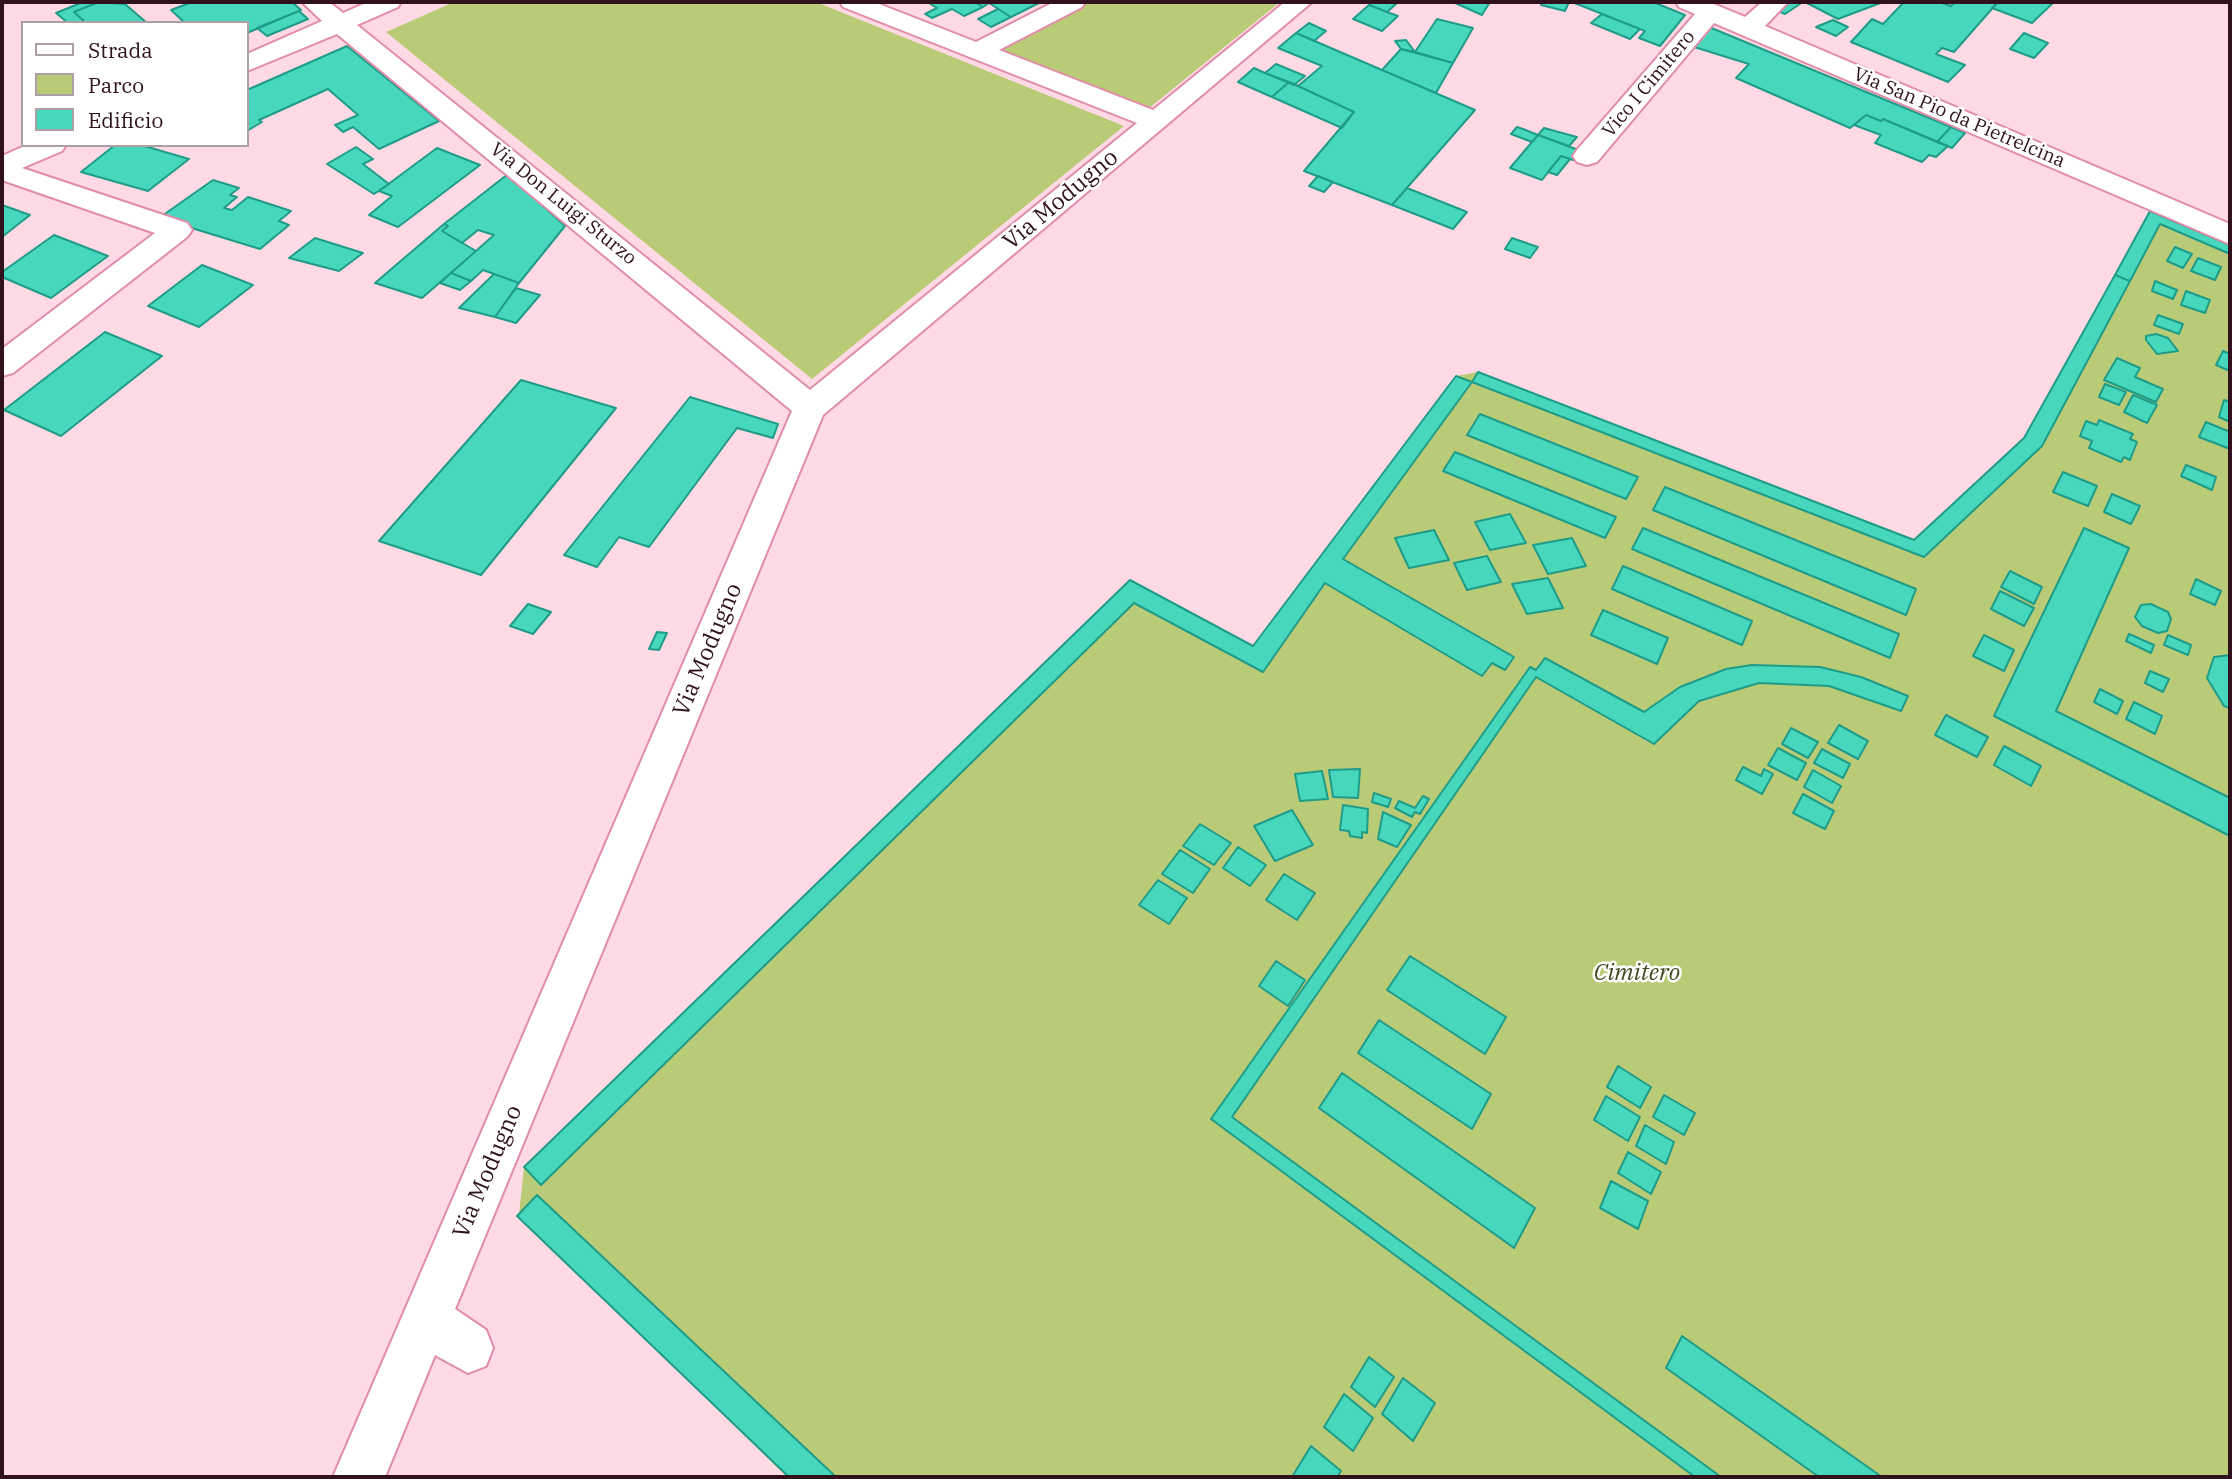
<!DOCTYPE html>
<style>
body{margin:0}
#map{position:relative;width:2232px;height:1479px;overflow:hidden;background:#ffdae5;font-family:"IBM Plex Serif",serif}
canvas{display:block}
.frame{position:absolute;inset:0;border:4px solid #30111d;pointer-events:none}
.legend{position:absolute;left:21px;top:21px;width:228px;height:126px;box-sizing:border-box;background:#fff;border:2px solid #aca0a5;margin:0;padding:9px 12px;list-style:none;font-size:21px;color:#30111d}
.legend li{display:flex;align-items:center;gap:14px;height:35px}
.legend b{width:35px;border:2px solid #aca0a5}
</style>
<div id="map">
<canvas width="2232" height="1479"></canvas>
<div class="frame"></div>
<ul class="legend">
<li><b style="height:9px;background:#fff"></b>Strada</li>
<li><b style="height:19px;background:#bacb77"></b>Parco</li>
<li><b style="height:19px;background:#47d7bd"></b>Edificio</li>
</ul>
</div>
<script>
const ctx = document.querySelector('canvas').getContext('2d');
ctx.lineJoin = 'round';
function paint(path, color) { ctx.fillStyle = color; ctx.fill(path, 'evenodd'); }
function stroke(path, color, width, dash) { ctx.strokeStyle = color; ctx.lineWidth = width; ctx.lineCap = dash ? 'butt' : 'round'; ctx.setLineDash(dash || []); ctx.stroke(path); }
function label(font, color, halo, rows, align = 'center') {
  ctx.font = font + ' "IBM Plex Serif",serif'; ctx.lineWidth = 5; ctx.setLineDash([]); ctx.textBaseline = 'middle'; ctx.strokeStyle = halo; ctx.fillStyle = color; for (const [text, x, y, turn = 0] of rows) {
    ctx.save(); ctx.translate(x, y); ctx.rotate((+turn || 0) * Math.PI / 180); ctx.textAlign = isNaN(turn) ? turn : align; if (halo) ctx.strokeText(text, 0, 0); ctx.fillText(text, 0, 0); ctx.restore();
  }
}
paint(new Path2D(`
 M 454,2 L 816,2 L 1124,126 L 812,379 L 386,32 Z
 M 1086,2 L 1280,2 L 1148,109 L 995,49 Z
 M 2150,211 L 2230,245 L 2230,1477 L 787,1477 L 519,1214 L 524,1167 L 1130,580 L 1254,646 L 1456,376 L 1478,372 L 1914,539 L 2024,438 Z`), '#bacb77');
const building = new Path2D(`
 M 83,2 L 99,2 L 74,12 L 86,23 L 68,23 L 56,13 Z
 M 99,2 L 125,4 L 147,23 L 86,23 L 74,12 Z
 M 192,2 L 292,2 L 301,10 L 247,33 L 247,23 L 185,23 L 171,10 Z
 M 927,2 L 975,2 L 983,7 L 964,16 L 952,9 L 932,18 L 925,14 L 937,8 Z
 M 975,2 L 1041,2 L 1011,17 L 989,3 L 983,7 Z
 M 1372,2 L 1389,2 L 1396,4 L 1387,12 L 1369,5 Z
 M 1453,2 L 1490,2 L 1482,15 Z
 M 1542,2 L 1569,2 L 1565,11 L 1541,5 Z
 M 1572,2 L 1653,2 L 1685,15 L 1660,46 L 1639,38 L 1645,31 Z
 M 1782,2 L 1796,2 L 1800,4 L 1785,14 L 1771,8 Z
 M 1805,2 L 1883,2 L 1838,19 Z
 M 1904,2 L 1939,2 L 1951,6 L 1955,2 L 1998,2 L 1954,52 L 1942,48 L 1936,54 L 1965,65 L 1948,82 L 1851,42 L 1872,19 L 1883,24 Z
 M 1998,2 L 2019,3 L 2054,2 L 2032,23 L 1992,8 Z
 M 1369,5 L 1387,12 L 1398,16 L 1382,31 L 1353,19 Z
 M 998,9 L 1011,17 L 991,27 L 978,19 Z
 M 299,11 L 308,19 L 267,36 L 257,28 Z
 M 1602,14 L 1617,20 L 1640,29 L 1630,39 L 1591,23 Z
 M 1437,19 L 1473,28 L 1453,63 L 1415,52 Z
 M 1833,20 L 1848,27 L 1836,36 L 1816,27 Z
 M 1309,23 L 1326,31 L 1314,41 L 1296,33 Z
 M 1709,27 L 1951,127 L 1937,142 L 1883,119 L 1881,121 L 1866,115 L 1850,128 L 1736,78 L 1749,64 L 1694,47 Z
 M 1296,33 L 1475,110 L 1392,205 L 1304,171 L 1354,112 L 1298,86 L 1322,66 L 1278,48 Z
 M 2024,33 L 2048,43 L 2034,58 L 2010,49 Z
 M 1406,40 L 1415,52 L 1401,49 L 1395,41 Z
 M 347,46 L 439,121 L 379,149 L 353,127 L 343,132 L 335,125 L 358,115 L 328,89 L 259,120 L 262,122 L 247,131 L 247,90 Z
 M 1401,49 L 1453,63 L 1436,93 L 1382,70 Z
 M 1276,64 L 1305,76 L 1294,85 L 1265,73 Z
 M 1254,68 L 1265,73 L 1289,82 L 1272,97 L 1238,82 Z
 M 1289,82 L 1298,86 L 1354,112 L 1342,128 L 1272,97 Z
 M 1866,115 L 1881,121 L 1883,119 L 1948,146 L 1936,157 L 1929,155 L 1922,162 L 1875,143 L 1881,135 L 1854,125 Z
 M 1517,127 L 1523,129 L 1538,135 L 1532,142 L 1511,134 Z
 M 1951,127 L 1965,133 L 1952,148 L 1937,142 Z
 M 1544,128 L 1577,137 L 1569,146 L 1538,135 Z
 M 1538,135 L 1581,151 L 1573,160 L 1561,156 L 1542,180 L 1510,168 Z
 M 115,145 L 141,145 L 189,159 L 148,191 L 81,172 Z
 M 356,147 L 373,159 L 363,164 L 389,184 L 374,194 L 327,164 Z
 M 437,148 L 480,165 L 398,227 L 369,215 L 392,196 L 379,191 Z
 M 1561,156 L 1570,159 L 1557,175 L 1548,172 Z
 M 508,174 L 565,226 L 519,283 L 483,270 L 471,281 L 451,273 L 494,235 L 478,230 L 462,243 L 442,231 L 448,226 L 444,224 Z
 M 1318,176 L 1333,182 L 1324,192 L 1309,186 Z
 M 213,180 L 239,188 L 230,195 L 237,197 L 224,208 L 232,210 L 248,197 L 291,211 L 279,221 L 289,225 L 260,249 L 159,218 Z
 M 1407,188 L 1467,212 L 1453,229 L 1392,205 Z
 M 2,205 L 30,215 L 2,237 Z
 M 2150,211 L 2230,245 L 2230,254 L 2160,224 L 2130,281 L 2115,275 Z
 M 444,224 L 448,226 L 442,231 L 476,251 L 422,298 L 375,283 Z
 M 54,235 L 108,256 L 51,298 L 2,277 L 2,272 Z
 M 315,238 L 363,253 L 339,271 L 289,258 Z
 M 1512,238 L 1529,244 L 1538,247 L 1530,258 L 1505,249 Z
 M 2175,247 L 2192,254 L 2183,268 L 2167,261 Z
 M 2198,258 L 2221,267 L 2215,280 L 2191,271 Z
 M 202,265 L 253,285 L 199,327 L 148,306 Z
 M 451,273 L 471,281 L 460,290 L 440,283 Z
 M 494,274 L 519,283 L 495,317 L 459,308 Z
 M 2115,275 L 2130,281 L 2042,446 L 1924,557 L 1472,382 L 1478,372 L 1914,540 L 2024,438 Z
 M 2155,281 L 2177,290 L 2173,299 L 2152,291 Z
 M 516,288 L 540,295 L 516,323 L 495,317 Z
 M 2186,291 L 2210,300 L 2205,313 L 2181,305 Z
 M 2158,315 L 2183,324 L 2179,334 L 2154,325 Z
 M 105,332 L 162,356 L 61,436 L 4,410 Z
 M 2156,334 L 2168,338 L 2178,351 L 2157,354 L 2146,340 L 2146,336 Z
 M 2223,351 L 2230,354 L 2230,371 L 2216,365 Z
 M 2117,358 L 2140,368 L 2135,377 L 2163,389 L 2156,402 L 2104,380 Z
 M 1456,376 L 1472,382 L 1343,559 L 1514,657 L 1505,670 L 1492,663 L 1482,676 L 1325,583 L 1263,672 L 1134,603 L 541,1185 L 524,1167 L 1130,580 L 1253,646 Z
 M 521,380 L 616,408 L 481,575 L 379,541 Z
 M 2105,384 L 2126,392 L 2119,405 L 2099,397 Z
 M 2133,395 L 2157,405 L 2147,423 L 2124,412 Z
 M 690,397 L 778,424 L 773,438 L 737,428 L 649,547 L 619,537 L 597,567 L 564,555 Z
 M 2224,400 L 2230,402 L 2230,422 L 2219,417 Z
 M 1480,414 L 1638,477 L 1626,499 L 1467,435 Z
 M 2099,420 L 2133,434 L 2130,439 L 2137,442 L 2130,460 L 2124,457 L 2121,462 L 2089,448 L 2092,441 L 2080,436 L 2086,421 L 2097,425 Z
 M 2206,422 L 2230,432 L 2230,449 L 2199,437 Z
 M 1455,452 L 1616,517 L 1605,538 L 1443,471 Z
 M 2186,465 L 2216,477 L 2212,490 L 2181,476 Z
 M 2063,472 L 2097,486 L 2088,506 L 2053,492 Z
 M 1665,487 L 1916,589 L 1906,615 L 1653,510 Z
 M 2112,494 L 2140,506 L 2131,524 L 2104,512 Z
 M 1510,514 L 1526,543 L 1490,550 L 1475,522 Z
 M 1643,528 L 1899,634 L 1890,658 L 1632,549 Z
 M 2084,528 L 2129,548 L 2056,711 L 2230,798 L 2230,836 L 1994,716 Z
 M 1434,530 L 1449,560 L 1409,568 L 1395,538 Z
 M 1572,538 L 1586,566 L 1548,574 L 1533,545 Z
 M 1487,556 L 1501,582 L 1467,590 L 1454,563 Z
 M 1623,566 L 1752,621 L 1742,645 L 1612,589 Z
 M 2010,571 L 2042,587 L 2034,604 L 2001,587 Z
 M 1548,578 L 1563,608 L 1527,614 L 1512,584 Z
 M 2196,579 L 2221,591 L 2215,605 L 2190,594 Z
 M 2000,591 L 2034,608 L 2024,626 L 1991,609 Z
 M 528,604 L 551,612 L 533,634 L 510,626 Z
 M 2151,604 L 2168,612 L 2171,619 L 2167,631 L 2158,633 L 2142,626 L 2135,617 L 2141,605 Z
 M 1603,610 L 1668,638 L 1657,664 L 1591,635 Z
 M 657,632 L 667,633 L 659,650 L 649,649 Z
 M 2129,634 L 2154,645 L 2151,653 L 2126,641 Z
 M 1984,635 L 2014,650 L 2004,671 L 1973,656 Z
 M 2168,635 L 2191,645 L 2188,655 L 2164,645 Z
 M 2230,655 L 2230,708 L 2224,706 L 2207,678 L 2214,657 Z
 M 1545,658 L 1644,712 L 1680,687 L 1726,669 L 1752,665 L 1820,667 L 1861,677 L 1908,696 L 1901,711 L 1829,686 L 1759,683 L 1699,701 L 1654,744 L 1536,677 L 1232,1117 L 1721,1477 L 1695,1477 L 1211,1119 L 1530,667 L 1536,670 Z
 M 2150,671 L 2169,679 L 2163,692 L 2145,683 Z
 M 2100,689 L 2123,701 L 2117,714 L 2094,702 Z
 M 2134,702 L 2162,716 L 2155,734 L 2126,719 Z
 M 1946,715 L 1988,737 L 1977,757 L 1935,735 Z
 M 1839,725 L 1868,741 L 1858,759 L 1828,743 Z
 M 1791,728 L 1818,742 L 1808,758 L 1782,744 Z
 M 2004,746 L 2041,766 L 2031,786 L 1994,765 Z
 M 1778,748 L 1806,763 L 1797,780 L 1768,765 Z
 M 1822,749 L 1850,764 L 1843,778 L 1814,763 Z
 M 1743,767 L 1761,776 L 1764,769 L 1773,774 L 1762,794 L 1736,780 Z
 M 1360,769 L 1358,798 L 1333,797 L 1329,770 Z
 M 1813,770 L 1841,786 L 1832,803 L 1804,787 Z
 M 1322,771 L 1328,799 L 1300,801 L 1295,774 Z
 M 1374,793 L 1391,799 L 1388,807 L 1372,802 Z
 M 1803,794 L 1834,811 L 1825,829 L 1793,813 Z
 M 1423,796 L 1429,799 L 1420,814 L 1415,812 L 1412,817 L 1395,808 L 1399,801 L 1415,808 Z
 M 1343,805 L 1368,809 L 1367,833 L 1362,832 L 1362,838 L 1350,836 L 1349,831 L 1340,830 Z
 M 1292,810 L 1313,845 L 1275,861 L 1254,826 Z
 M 1383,812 L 1411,825 L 1397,847 L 1378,839 Z
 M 1200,824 L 1231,843 L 1214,865 L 1183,846 Z
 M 1238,847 L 1266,865 L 1250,886 L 1223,868 Z
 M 1180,850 L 1210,869 L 1193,893 L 1162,874 Z
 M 1284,874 L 1315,893 L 1297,920 L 1266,900 Z
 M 1158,880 L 1187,898 L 1169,924 L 1139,905 Z
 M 1410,956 L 1506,1017 L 1485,1054 L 1387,990 Z
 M 1276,961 L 1305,980 L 1288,1006 L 1259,986 Z
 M 1379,1020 L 1491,1094 L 1472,1129 L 1358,1053 Z
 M 1618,1066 L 1651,1087 L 1640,1108 L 1607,1087 Z
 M 1342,1073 L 1535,1208 L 1514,1248 L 1319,1108 Z
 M 1664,1095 L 1695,1113 L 1684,1135 L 1653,1117 Z
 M 1606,1096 L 1640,1117 L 1628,1141 L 1594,1120 Z
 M 1645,1125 L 1674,1142 L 1666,1164 L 1636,1146 Z
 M 1628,1152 L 1661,1172 L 1651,1194 L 1618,1173 Z
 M 1611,1181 L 1648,1201 L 1638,1229 L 1600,1208 Z
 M 537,1195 L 836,1477 L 789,1477 L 517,1216 Z
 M 1682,1336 L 1882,1477 L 1819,1477 L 1666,1368 Z
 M 1369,1357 L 1394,1377 L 1375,1407 L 1351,1387 Z
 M 1403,1378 L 1435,1403 L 1413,1441 L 1382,1414 Z
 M 1344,1394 L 1373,1418 L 1353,1451 L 1324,1427 Z
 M 1311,1446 L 1341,1471 L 1337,1477 L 1292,1477 Z`);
paint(building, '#47d7bd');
stroke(building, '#1f9c88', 2);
const minor = new Path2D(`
 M 302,2 L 329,2 L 343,13 L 368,2 L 401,2 L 398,7 L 357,25 L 810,390 L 1137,123 L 843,7 L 840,2 L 874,2 L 976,42 L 1054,2 L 1085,2 L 1082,7 L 999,50 L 1153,110 L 1285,2 L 1312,2 L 823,415 L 455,1309 L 486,1330 L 493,1348 L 486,1366 L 468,1373 L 435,1355 L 385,1477 L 333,1477 L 792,411 L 337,34 L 247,71 L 247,54 L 322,21 Z
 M 1676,2 L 1709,2 L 1745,17 L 1762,2 L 1788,2 L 1765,26 L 2230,224 L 2230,244 L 1714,23 L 1597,162 L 1587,165 L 1577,162 L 1573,156 L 1577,150 L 1695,14 L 1679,7 Z
 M 27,145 L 66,145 L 62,151 L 22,168 L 187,223 L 192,230 L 187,237 L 13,373 L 2,376 L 2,349 L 155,233 L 2,180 L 2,156 Z`);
stroke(minor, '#e08ca8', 4);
paint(minor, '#fff');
label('19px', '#30111d', '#fff', [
 ["Vico I Cimitero",1649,84,-50],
 ["Via San Pio da Pietrelcina",1959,118,23],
 ["Via Don Luigi Sturzo",563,204,39]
]);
label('23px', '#30111d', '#fff', [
 ["Via Modugno",1061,200,-40],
 ["Via Modugno",708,650,-67],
 ["Via Modugno",488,1172,-67]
]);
label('italic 23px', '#424a21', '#fff', [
 ["Cimitero",1637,973]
]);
</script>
